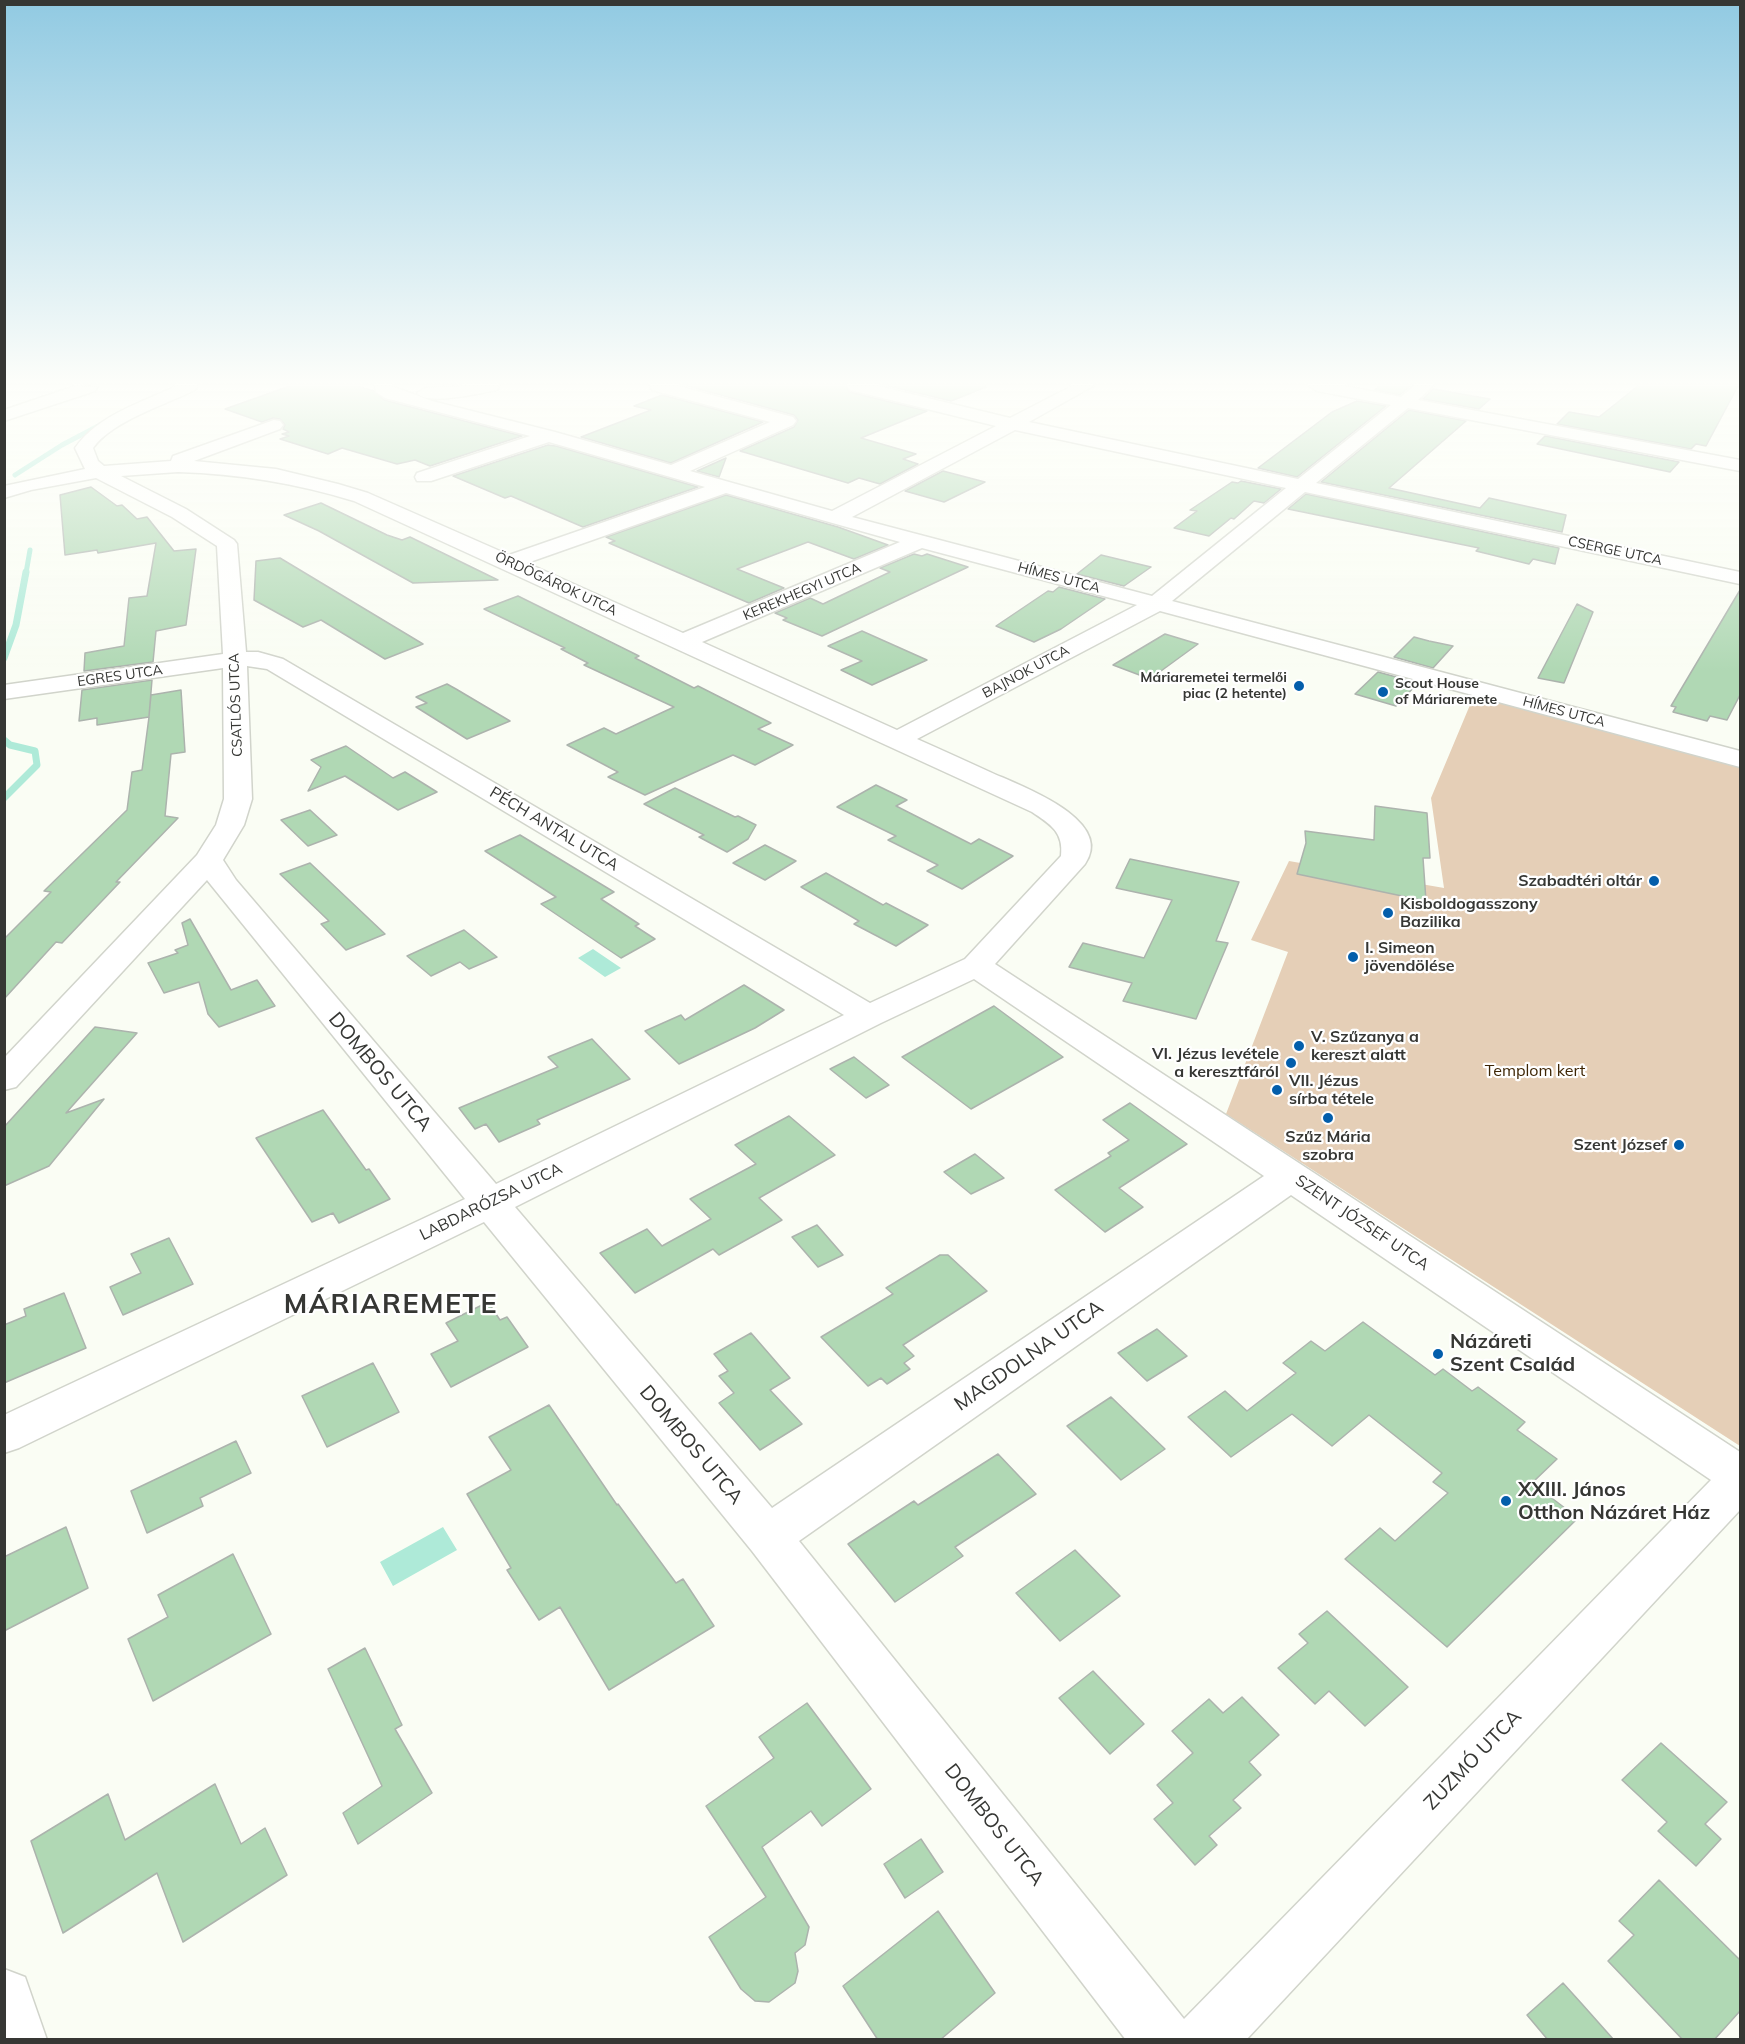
<!DOCTYPE html>
<meta charset="utf-8">
<style>
body{margin:0}
#map{position:relative;width:1745px;height:2044px;overflow:hidden;background:#fafdf4;font-family:Mulish,sans-serif}
canvas{display:block}
.frame{position:absolute;inset:0;border:6px solid #363734;pointer-events:none}
</style>
<div id="map">
<canvas width="1745" height="2044"></canvas>
<div class="frame"></div>
</div>
<script>
const ctx = document.querySelector('canvas').getContext('2d');
ctx.lineJoin = 'round';
function paint(path, color) { ctx.fillStyle = color; ctx.fill(path, 'evenodd'); }
function stroke(path, color, width, dash) { ctx.strokeStyle = color; ctx.lineWidth = width; ctx.lineCap = dash ? 'butt' : 'round'; ctx.setLineDash(dash || []); ctx.stroke(path); }
function label(font, color, halo, rows, align = 'center') {
  ctx.font = font + ' Mulish,sans-serif'; ctx.lineWidth = 4.5; ctx.setLineDash([]); ctx.textBaseline = 'middle'; ctx.strokeStyle = halo; ctx.fillStyle = color; for (const [text, x, y, turn = 0] of rows) {
    ctx.save(); ctx.translate(x, y); ctx.rotate((+turn || 0) * Math.PI / 180); ctx.textAlign = isNaN(turn) ? turn : align; if (halo) ctx.strokeText(text, 0, 0); ctx.fillText(text, 0, 0); ctx.restore();
  }
}
paint(new Path2D(`
 M 1475,693 L 1740,762 L 1740,1446 L 1226,1114 L 1288,952 L 1251,940 L 1289,861 L 1444,888 L 1431,798 Z`), '#e5cfb7');
paint(new Path2D(`
 M 593,949 L 621,968 L 605,977 L 578,958 Z
 M 443,1527 L 457,1550 L 393,1586 L 380,1562 Z`), '#aeead8');
stroke(new Path2D(`
 M 15,475 L 62,445 L 104,423
 M 26,573 L 30,550`), '#aeead8', 5);
stroke(new Path2D(`
 M 4,658 L 16,625 L 26,572
 M 4,740 L 10,745 L 35,751 L 37,765 L 4,798`), '#aeead8', 7);
const building = new Path2D(`
 M 290,386 L 357,386 L 374,391 L 384,400 L 522,436 L 430,466 L 415,460 L 397,464 L 342,448 L 328,454 L 280,439 L 289,436 L 282,434 L 289,432 L 283,429 L 285,425 L 280,419 L 273,418 L 262,422 L 225,409 Z
 M 688,386 L 846,386 L 849,392 L 927,411 L 861,438 L 916,454 L 903,459 L 918,464 L 880,484 L 859,478 L 848,483 L 740,451 L 794,427 L 798,420 L 794,415 Z
 M 889,386 L 985,386 L 986,387 L 951,401 Z
 M 1379,386 L 1410,386 L 1400,395 L 1375,390 Z
 M 1638,386 L 1738,386 L 1706,446 L 1696,444 L 1691,449 L 1557,424 L 1569,412 L 1599,417 Z
 M 1433,389 L 1490,399 L 1479,409 L 1423,399 Z
 M 662,395 L 763,422 L 671,463 L 581,437 L 651,410 L 634,406 Z
 M 1357,401 L 1386,406 L 1297,477 L 1258,468 L 1332,412 Z
 M 1409,410 L 1466,421 L 1389,488 L 1480,508 L 1489,498 L 1566,515 L 1562,532 L 1321,482 Z
 M 1545,436 L 1679,462 L 1670,472 L 1537,444 Z
 M 548,445 L 556,446 L 698,487 L 583,527 L 511,496 L 505,498 L 453,476 Z
 M 726,458 L 719,477 L 697,471 Z
 M 943,471 L 985,482 L 944,502 L 905,491 Z
 M 1241,481 L 1281,489 L 1264,503 L 1254,501 L 1234,519 L 1231,518 L 1209,536 L 1174,528 L 1197,511 L 1190,510 L 1232,482 L 1238,483 Z
 M 91,487 L 117,506 L 122,505 L 137,519 L 147,517 L 174,551 L 196,549 L 186,625 L 156,631 L 153,662 L 84,671 L 85,653 L 124,646 L 129,598 L 147,596 L 156,543 L 98,553 L 97,550 L 65,555 L 60,495 Z
 M 1306,494 L 1559,548 L 1555,564 L 1533,559 L 1529,564 L 1476,551 L 1479,548 L 1288,509 Z
 M 726,495 L 838,527 L 888,545 L 854,559 L 808,542 L 737,569 L 784,588 L 749,603 L 609,543 L 615,541 L 606,537 Z
 M 321,503 L 387,535 L 402,540 L 410,537 L 498,580 L 413,583 L 319,531 L 284,515 Z
 M 914,554 L 922,556 L 927,554 L 968,567 L 822,636 L 783,620 L 787,618 L 775,613 L 810,598 L 823,604 L 890,572 L 880,568 Z
 M 1101,555 L 1151,567 L 1124,586 L 1077,574 Z
 M 280,558 L 423,644 L 385,659 L 321,620 L 303,627 L 254,600 L 256,561 Z
 M 1059,587 L 1105,599 L 1061,629 L 1034,642 L 996,626 L 1048,591 L 1053,592 Z
 M 1740,590 L 1740,695 L 1727,720 L 1710,716 L 1707,721 L 1673,712 L 1676,707 L 1671,706 Z
 M 518,596 L 639,656 L 635,658 L 694,688 L 698,686 L 771,723 L 758,729 L 793,745 L 755,765 L 733,755 L 645,795 L 608,777 L 618,772 L 567,745 L 604,728 L 616,734 L 674,707 L 584,665 L 588,663 L 561,649 L 565,648 L 484,609 Z
 M 1577,604 L 1593,612 L 1564,683 L 1538,678 Z
 M 862,631 L 927,660 L 872,685 L 841,670 L 862,661 L 828,646 Z
 M 1165,634 L 1198,644 L 1150,679 L 1113,665 Z
 M 1414,637 L 1429,641 L 1453,646 L 1433,668 L 1394,657 Z
 M 1378,672 L 1418,683 L 1396,706 L 1355,694 Z
 M 152,680 L 149,716 L 151,695 L 181,690 L 185,752 L 171,754 L 165,816 L 178,818 L 116,882 L 120,882 L 62,943 L 56,942 L 4,999 L 4,939 L 51,892 L 44,891 L 127,810 L 132,772 L 142,770 L 149,717 L 97,725 L 97,718 L 79,721 L 82,690 Z
 M 447,684 L 456,689 L 510,721 L 467,739 L 416,707 L 427,703 L 416,697 Z
 M 346,746 L 393,778 L 405,772 L 437,792 L 398,810 L 345,776 L 308,791 L 321,767 L 311,760 Z
 M 876,785 L 907,800 L 896,806 L 971,844 L 979,839 L 1013,856 L 962,889 L 927,871 L 938,865 L 888,840 L 896,836 L 837,807 Z
 M 675,788 L 735,817 L 738,816 L 756,825 L 748,839 L 727,852 L 699,837 L 704,835 L 644,804 Z
 M 1375,806 L 1427,813 L 1430,858 L 1423,858 L 1426,901 L 1297,874 L 1306,843 L 1305,831 L 1374,840 Z
 M 310,810 L 337,835 L 308,846 L 281,820 Z
 M 520,835 L 614,892 L 601,899 L 639,924 L 635,926 L 655,939 L 621,958 L 541,904 L 556,897 L 485,851 Z
 M 765,845 L 796,861 L 765,880 L 733,863 Z
 M 1130,859 L 1239,882 L 1216,941 L 1228,943 L 1196,1019 L 1123,1001 L 1132,983 L 1069,967 L 1083,943 L 1144,958 L 1172,900 L 1116,888 Z
 M 310,863 L 385,934 L 346,950 L 321,924 L 329,921 L 280,874 Z
 M 826,873 L 883,905 L 886,903 L 928,925 L 896,946 L 854,924 L 859,921 L 801,887 Z
 M 190,919 L 231,990 L 257,980 L 275,1006 L 219,1027 L 208,1014 L 199,982 L 164,993 L 148,963 L 178,953 L 175,950 L 188,945 L 182,923 Z
 M 464,930 L 497,957 L 469,969 L 460,962 L 431,976 L 407,956 Z
 M 744,985 L 784,1010 L 755,1028 L 679,1064 L 645,1031 L 681,1015 L 685,1020 Z
 M 994,1006 L 1063,1057 L 971,1109 L 902,1057 Z
 M 95,1027 L 137,1033 L 66,1113 L 104,1099 L 49,1166 L 4,1186 L 4,1127 Z
 M 592,1039 L 630,1079 L 537,1120 L 540,1124 L 499,1142 L 486,1124 L 475,1129 L 459,1108 L 558,1067 L 548,1057 Z
 M 854,1057 L 889,1085 L 866,1098 L 830,1069 Z
 M 1130,1103 L 1187,1144 L 1119,1188 L 1143,1207 L 1105,1232 L 1055,1190 L 1111,1156 L 1108,1153 L 1129,1140 L 1103,1120 Z
 M 323,1110 L 366,1170 L 369,1169 L 390,1199 L 339,1223 L 333,1213 L 312,1222 L 256,1138 Z
 M 789,1116 L 835,1155 L 759,1198 L 782,1220 L 719,1255 L 713,1249 L 635,1293 L 600,1253 L 647,1229 L 662,1246 L 711,1219 L 690,1199 L 756,1164 L 735,1145 Z
 M 975,1154 L 1004,1178 L 971,1194 L 944,1172 Z
 M 817,1225 L 843,1255 L 818,1267 L 792,1237 Z
 M 169,1238 L 193,1284 L 123,1315 L 110,1287 L 141,1273 L 131,1254 Z
 M 940,1255 L 948,1255 L 987,1291 L 903,1345 L 914,1356 L 904,1363 L 910,1369 L 887,1384 L 881,1378 L 868,1386 L 821,1337 L 893,1294 L 886,1288 Z
 M 64,1293 L 86,1348 L 4,1383 L 4,1325 L 26,1316 L 24,1309 Z
 M 488,1302 L 500,1320 L 507,1317 L 528,1347 L 451,1387 L 431,1354 L 458,1341 L 446,1323 Z
 M 1363,1322 L 1435,1375 L 1443,1369 L 1472,1391 L 1478,1387 L 1525,1422 L 1517,1430 L 1557,1459 L 1532,1483 L 1578,1518 L 1447,1647 L 1345,1559 L 1380,1528 L 1395,1541 L 1448,1493 L 1433,1482 L 1442,1473 L 1369,1415 L 1332,1446 L 1292,1414 L 1231,1457 L 1188,1417 L 1225,1391 L 1247,1411 L 1296,1373 L 1283,1363 L 1311,1341 L 1325,1351 Z
 M 1157,1329 L 1187,1356 L 1147,1381 L 1118,1353 Z
 M 751,1333 L 790,1378 L 770,1390 L 802,1424 L 760,1450 L 719,1403 L 734,1393 L 719,1376 L 728,1371 L 714,1354 Z
 M 373,1363 L 399,1412 L 327,1447 L 302,1396 Z
 M 1111,1397 L 1165,1449 L 1121,1480 L 1067,1426 Z
 M 549,1405 L 617,1505 L 618,1504 L 676,1583 L 683,1579 L 714,1626 L 609,1690 L 560,1607 L 539,1620 L 507,1570 L 511,1568 L 467,1494 L 511,1470 L 489,1437 Z
 M 236,1441 L 251,1473 L 200,1498 L 203,1506 L 147,1533 L 131,1491 Z
 M 998,1454 L 1036,1494 L 955,1547 L 963,1556 L 895,1602 L 848,1544 L 914,1501 L 918,1505 Z
 M 66,1527 L 88,1588 L 4,1631 L 4,1557 Z
 M 1075,1550 L 1120,1596 L 1060,1641 L 1016,1593 Z
 M 233,1554 L 271,1634 L 153,1701 L 128,1639 L 168,1617 L 158,1595 Z
 M 1327,1611 L 1408,1687 L 1365,1726 L 1329,1691 L 1315,1704 L 1278,1668 L 1308,1643 L 1299,1634 Z
 M 365,1648 L 402,1725 L 395,1729 L 432,1793 L 358,1844 L 343,1813 L 382,1786 L 328,1669 Z
 M 1093,1671 L 1144,1724 L 1110,1754 L 1059,1698 Z
 M 1242,1697 L 1279,1735 L 1249,1762 L 1261,1775 L 1233,1800 L 1241,1808 L 1209,1836 L 1217,1845 L 1195,1865 L 1154,1819 L 1173,1803 L 1157,1785 L 1193,1753 L 1172,1731 L 1209,1699 L 1223,1713 Z
 M 807,1703 L 871,1789 L 822,1826 L 811,1811 L 762,1847 L 809,1927 L 805,1945 L 795,1953 L 798,1971 L 795,1983 L 769,2002 L 755,2001 L 741,1989 L 709,1937 L 766,1897 L 706,1806 L 774,1758 L 759,1737 Z
 M 1661,1743 L 1727,1802 L 1705,1824 L 1721,1839 L 1696,1866 L 1658,1831 L 1667,1822 L 1622,1780 Z
 M 215,1784 L 241,1844 L 265,1828 L 287,1875 L 183,1942 L 157,1873 L 63,1933 L 31,1841 L 108,1794 L 125,1840 Z
 M 921,1839 L 943,1872 L 905,1898 L 884,1864 Z
 M 1659,1880 L 1740,1960 L 1740,2011 L 1714,2040 L 1683,2040 L 1608,1961 L 1634,1935 L 1619,1921 Z
 M 938,1911 L 995,1993 L 940,2040 L 878,2040 L 843,1986 Z
 M 1563,1983 L 1582,2004 L 1614,2040 L 1548,2040 L 1527,2015 Z`);
paint(building, '#b0d8b4');
stroke(building, '#acb3ad', 1.5);
const street = new Path2D(`
 M 75,386 L 97,387 L 95,391 L 4,421 L 4,410 Z
 M 176,386 L 197,386 L 195,390 C 165,405 112,421 93,448 L 98,461 L 104,466 L 171,461 L 173,456 L 274,420 L 280,421 L 283,425 L 280,429 L 194,461 L 276,469 L 338,484 L 368,493 L 509,555 L 705,487 L 549,442 L 431,481 L 417,481 L 415,477 L 417,473 L 530,436 L 385,398 L 376,392 L 375,386 L 391,386 L 432,401 L 555,432 L 671,465 L 770,422 L 652,390 L 650,386 L 678,386 L 793,417 L 796,421 L 793,425 L 690,471 L 832,511 L 996,426 L 850,390 L 848,386 L 878,386 L 1010,418 L 1072,386 L 1093,386 L 1029,422 L 1298,479 L 1391,405 L 1317,391 L 1309,386 L 1345,386 L 1401,397 L 1414,386 L 1433,386 L 1418,400 L 1740,460 L 1740,471 L 1408,408 L 1316,483 L 1740,572 L 1740,584 L 1305,492 L 1172,601 L 1740,751 L 1740,767 L 1160,611 L 917,739 C 942,750 966,761 990,772 C 1018,785 1116,819 1085,864 L 995,964 L 1740,1452 L 1740,1510 L 1246,2040 L 1126,2040 L 752,1551 L 484,1222 L 19,1448 L 4,1453 L 4,1415 L 465,1199 L 207,880 L 16,1087 L 4,1090 L 4,1058 L 197,855 L 216,825 L 224,799 L 223,668 L 4,699 L 4,685 L 223,654 L 217,546 L 172,517 L 96,478 L 31,490 L 4,498 L 4,486 L 85,469 L 75,448 C 98,415 141,403 176,386 ZM 1015,430 L 1286,488 L 1152,596 L 852,517 ZM 178,472 C 239,474 296,483 354,501 L 1032,812 C 1050,824 1064,832 1061,856 L 965,959 L 870,1003 L 283,659 L 258,652 L 246,652 L 237,544 L 234,540 L 186,509 L 121,476 ZM 726,493 L 900,542 L 683,633 L 527,563 ZM 922,548 L 1137,605 L 897,730 L 702,642 ZM 247,666 L 267,669 L 844,1015 L 496,1184 L 236,880 L 223,860 L 244,825 L 252,799 ZM 974,979 L 1264,1176 L 772,1508 L 515,1207 L 881,1023 ZM 1291,1195 L 1711,1480 L 1184,2019 L 799,1541 Z
 M 467,386 L 499,386 L 497,390 C 481,393 427,406 417,393 L 425,388 Z
 M 4,1969 L 25,1977 L 47,2040 L 4,2040 Z`);
stroke(street, '#d1d4cb', 3);
paint(street, '#fff');
const sky = ctx.createLinearGradient(0, 0, 0, 672);
sky.addColorStop(0, '#91cae2');
sky.addColorStop(0.57, '#fdfefa');
sky.addColorStop(1, '#fdfefa00');
ctx.fillStyle = sky;
ctx.fillRect(0, 0, 1745, 672);
for (const [x, y, r, color] of [
 [1299,686,6,"#035eab"],
 [1383,692,6,"#035eab"],
 [1654,881,6,"#035eab"],
 [1388,913,6,"#035eab"],
 [1353,957,6,"#035eab"],
 [1299,1046,6,"#035eab"],
 [1291,1063,6,"#035eab"],
 [1277,1090,6,"#035eab"],
 [1328,1118,6,"#035eab"],
 [1679,1145,6,"#035eab"],
 [1438,1354,6,"#035eab"],
 [1506,1501,6,"#035eab"]
]) { const dot = new Path2D(); dot.arc(x, y, r, 0, 2 * Math.PI); ctx.fillStyle = color; ctx.fill(dot); stroke(dot, '#fff', 2); }
label('14px', '#363734', '#fff', [
 ["CSERGE UTCA",1615,551,12],
 ["HÍMES UTCA",1059,578,15],
 ["ÖRDÖGÁROK UTCA",556,584,25],
 ["KEREKHEGYI UTCA",802,592,-23],
 ["BAJNOK UTCA",1026,672,-28],
 ["EGRES UTCA",120,676,-8],
 ["CSATLÓS UTCA",236,705,-92],
 ["HÍMES UTCA",1564,712,15]
]);
label('bold 14px', '#363734', '#fff', [
 ["Máriaremetei termelői",1287,678],
 ["piac (2 hetente)",1287,694],
 ["Scout House",1395,684,"left"],
 ["of Máriaremete",1395,700,"left"]
], 'right');
label('16px', '#363734', '#fff', [
 ["PÉCH ANTAL UTCA",554,829,31],
 ["LABDARÓZSA UTCA",491,1202,-26],
 ["SZENT JÓZSEF UTCA",1362,1223,34]
]);
label('bold 16px', '#363734', '#fff', [
 ["Szabadtéri oltár",1642,881,"right"],
 ["Kisboldogasszony",1400,904],
 ["Bazilika",1400,922],
 ["I. Simeon",1365,948],
 ["jövendölése",1365,966],
 ["V. Szűzanya a",1311,1037],
 ["kereszt alatt",1311,1055],
 ["VI. Jézus levétele",1279,1054,"right"],
 ["a keresztfáról",1279,1072,"right"],
 ["VII. Jézus",1289,1081],
 ["sírba tétele",1289,1099],
 ["Szűz Mária",1328,1137,"center"],
 ["szobra",1328,1155,"center"],
 ["Szent József",1667,1145,"right"]
], 'left');
label('16px', '#3d2504', '#fff', [
 ["Templom kert",1535,1071]
]);
label('20px', '#363734', '#fff', [
 ["DOMBOS UTCA",380,1072,50],
 ["MAGDOLNA UTCA",1029,1356,-35],
 ["DOMBOS UTCA",691,1445,50],
 ["ZUZMÓ UTCA",1473,1760,-46],
 ["DOMBOS UTCA",994,1825,52]
]);
label('bold 20px', '#363734', '#fff', [
 ["Názáreti",1450,1342],
 ["Szent Család",1450,1365],
 ["XXIII. János",1518,1490],
 ["Otthon Názáret Ház",1518,1513]
], 'left');
ctx.letterSpacing = '1.5px';
label('bold 27px', '#363734', '#fff', [
 ["MÁRIAREMETE",391,1305]
]);
ctx.letterSpacing = '0px';
</script>
